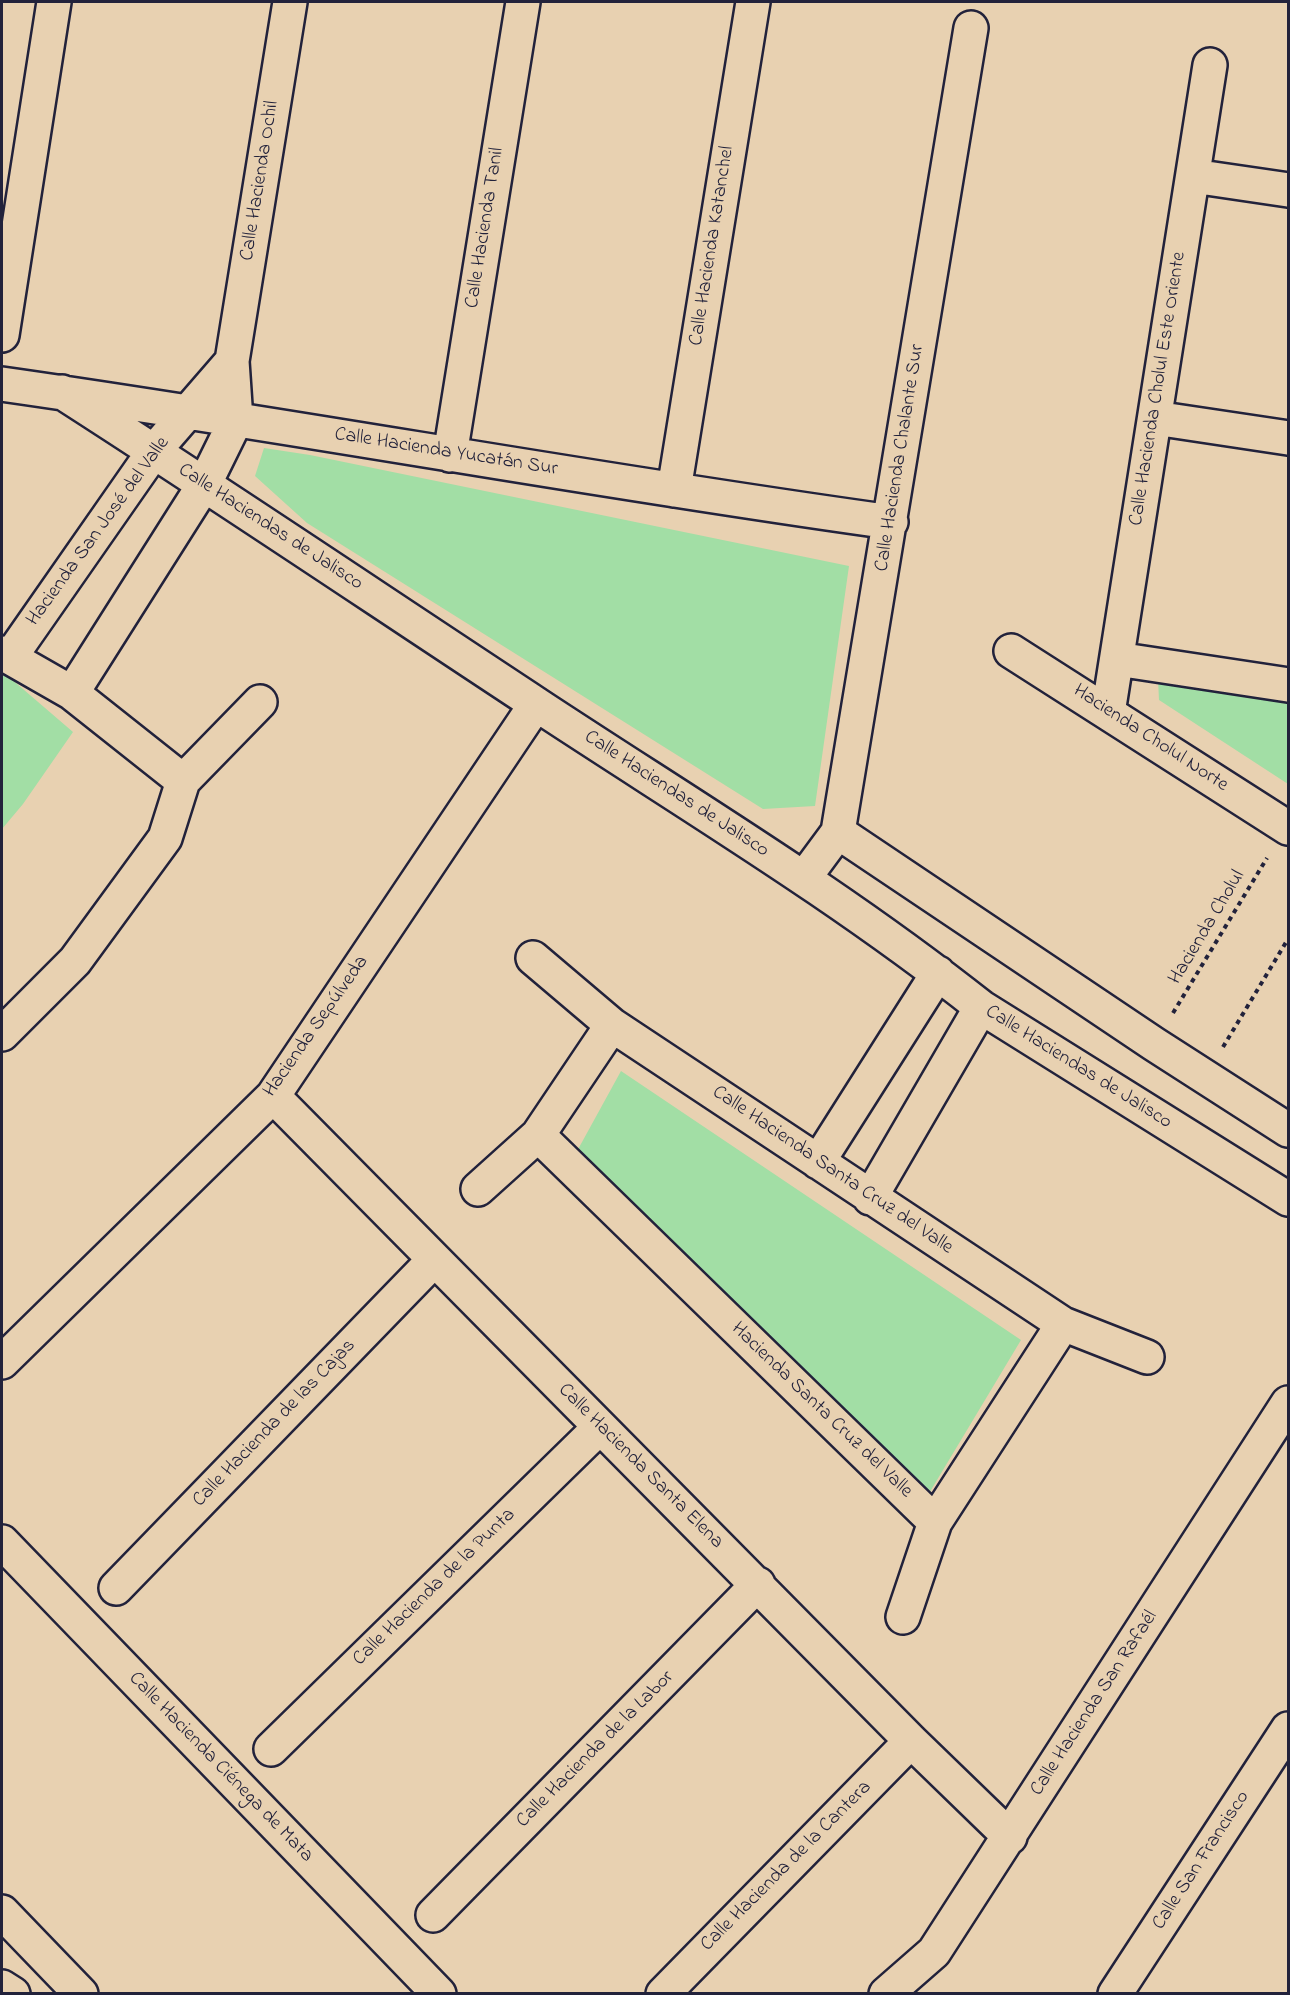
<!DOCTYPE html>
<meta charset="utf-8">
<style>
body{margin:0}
#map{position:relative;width:1290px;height:1995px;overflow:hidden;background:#e8d1b1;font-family:"Indie Flower",sans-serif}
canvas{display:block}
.frame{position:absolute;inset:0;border:3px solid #22223b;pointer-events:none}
</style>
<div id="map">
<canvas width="1290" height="1995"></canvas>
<div class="frame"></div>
</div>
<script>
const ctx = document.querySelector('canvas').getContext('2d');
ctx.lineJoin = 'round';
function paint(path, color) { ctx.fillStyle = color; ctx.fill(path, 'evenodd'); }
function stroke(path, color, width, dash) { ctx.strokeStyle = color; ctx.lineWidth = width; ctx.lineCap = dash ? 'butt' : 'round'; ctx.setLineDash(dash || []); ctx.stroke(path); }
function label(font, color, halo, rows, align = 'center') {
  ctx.font = font + ' "Indie Flower",sans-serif'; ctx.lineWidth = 5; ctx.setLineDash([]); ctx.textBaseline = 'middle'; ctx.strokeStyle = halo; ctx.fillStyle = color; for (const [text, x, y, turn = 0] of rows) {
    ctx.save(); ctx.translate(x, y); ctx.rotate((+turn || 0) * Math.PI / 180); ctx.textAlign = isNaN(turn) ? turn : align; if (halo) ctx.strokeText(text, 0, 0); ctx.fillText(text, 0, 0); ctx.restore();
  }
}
paint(new Path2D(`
 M 264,448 L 310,455 L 849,566 L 815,806 L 763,809 L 307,523 L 255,476 Z
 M 2,671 L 73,732 L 23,804 L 2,829 Z
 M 1158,679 L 1288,700 L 1288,784 L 1159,700 Z
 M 621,1071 L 1021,1340 L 928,1495 L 576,1153 Z`), '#a2dea5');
const minor = new Path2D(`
 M 1193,176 L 1288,190
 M 2,335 L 54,2
 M 2,384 C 298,426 593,481 891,522
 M 62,392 C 221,494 378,600 536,704 C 686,803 840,895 981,1007 L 1288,1199
 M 1155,418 L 1288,438
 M 450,455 L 523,2
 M 674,490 L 753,2
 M 1011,651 L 1288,828
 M 2,653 L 72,693 L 183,781
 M 11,656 L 154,451 L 232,361
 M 1117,659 L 1288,685
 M 72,693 L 205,483 L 236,420 L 232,361 L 290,2
 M 1108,713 L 1210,65
 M 838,832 L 1154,1044 L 1288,1130
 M 804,878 L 838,832 L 971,28
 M 533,958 L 612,1025 L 1063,1324 L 1147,1357
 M 2,1034 L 75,961 L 165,838 L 183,781 L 260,702
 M 273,1096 L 911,1741 L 1010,1837
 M 538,1135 L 935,1522 L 1063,1324
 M 818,1162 L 938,973
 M 478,1189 L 538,1135 L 612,1025
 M 870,1198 L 981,1007
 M 2,1362 L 273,1096 L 536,704
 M 2,1542 L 439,1994
 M 116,1588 L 433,1261
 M 903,1617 L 935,1522
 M 271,1749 L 600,1427
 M 2,1912 L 81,1994
 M 433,1915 L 758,1584
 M 2,1987 L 13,1994
 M 663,1994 L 911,1741
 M 886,1994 L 934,1952 L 1288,1403
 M 1115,1994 L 1288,1729`);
stroke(minor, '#22223b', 38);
stroke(new Path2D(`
 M 1173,1013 L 1267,858
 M 1223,1047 L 1288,939`), '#22223b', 4, [4.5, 4.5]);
stroke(minor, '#e8d1b1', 33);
label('20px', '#22223b', '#e8d1b1', [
 ["Calle Hacienda Ochil",261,181,-81],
 ["Calle Hacienda Tanil",486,228,-81],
 ["Calle Hacienda Katanchel",713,246,-81],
 ["Calle Hacienda Cholul Este Oriente",1159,389,-81],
 ["Calle Hacienda Yucatán Sur",446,453,9],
 ["Calle Hacienda Chalante Sur",901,458,-81],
 ["Calle Haciendas de Jalisco",270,528,33],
 ["Hacienda San José del Valle",99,532,-54],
 ["Hacienda Cholul Norte",1150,739,33],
 ["Calle Haciendas de Jalisco",676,795,33],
 ["Hacienda Cholul",1208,928,-59],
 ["Hacienda Sepúlveda",317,1027,-55],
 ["Calle Haciendas de Jalisco",1078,1068,32],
 ["Calle Hacienda Santa Cruz del Valle",832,1171,34],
 ["Hacienda Santa Cruz del Valle",821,1411,44],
 ["Calle Hacienda de las Cajas",275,1424,-46],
 ["Calle Hacienda Santa Elena",640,1467,45],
 ["Calle Hacienda de la Punta",435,1588,-44],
 ["Calle Hacienda San Rafaél",1095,1704,-57],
 ["Calle Hacienda de la Labor",596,1750,-45],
 ["Calle Hacienda Ciénega de Mata",220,1768,46],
 ["Calle San Francisco",1202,1861,-57],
 ["Calle Hacienda de la Cantera",787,1867,-45]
]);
</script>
